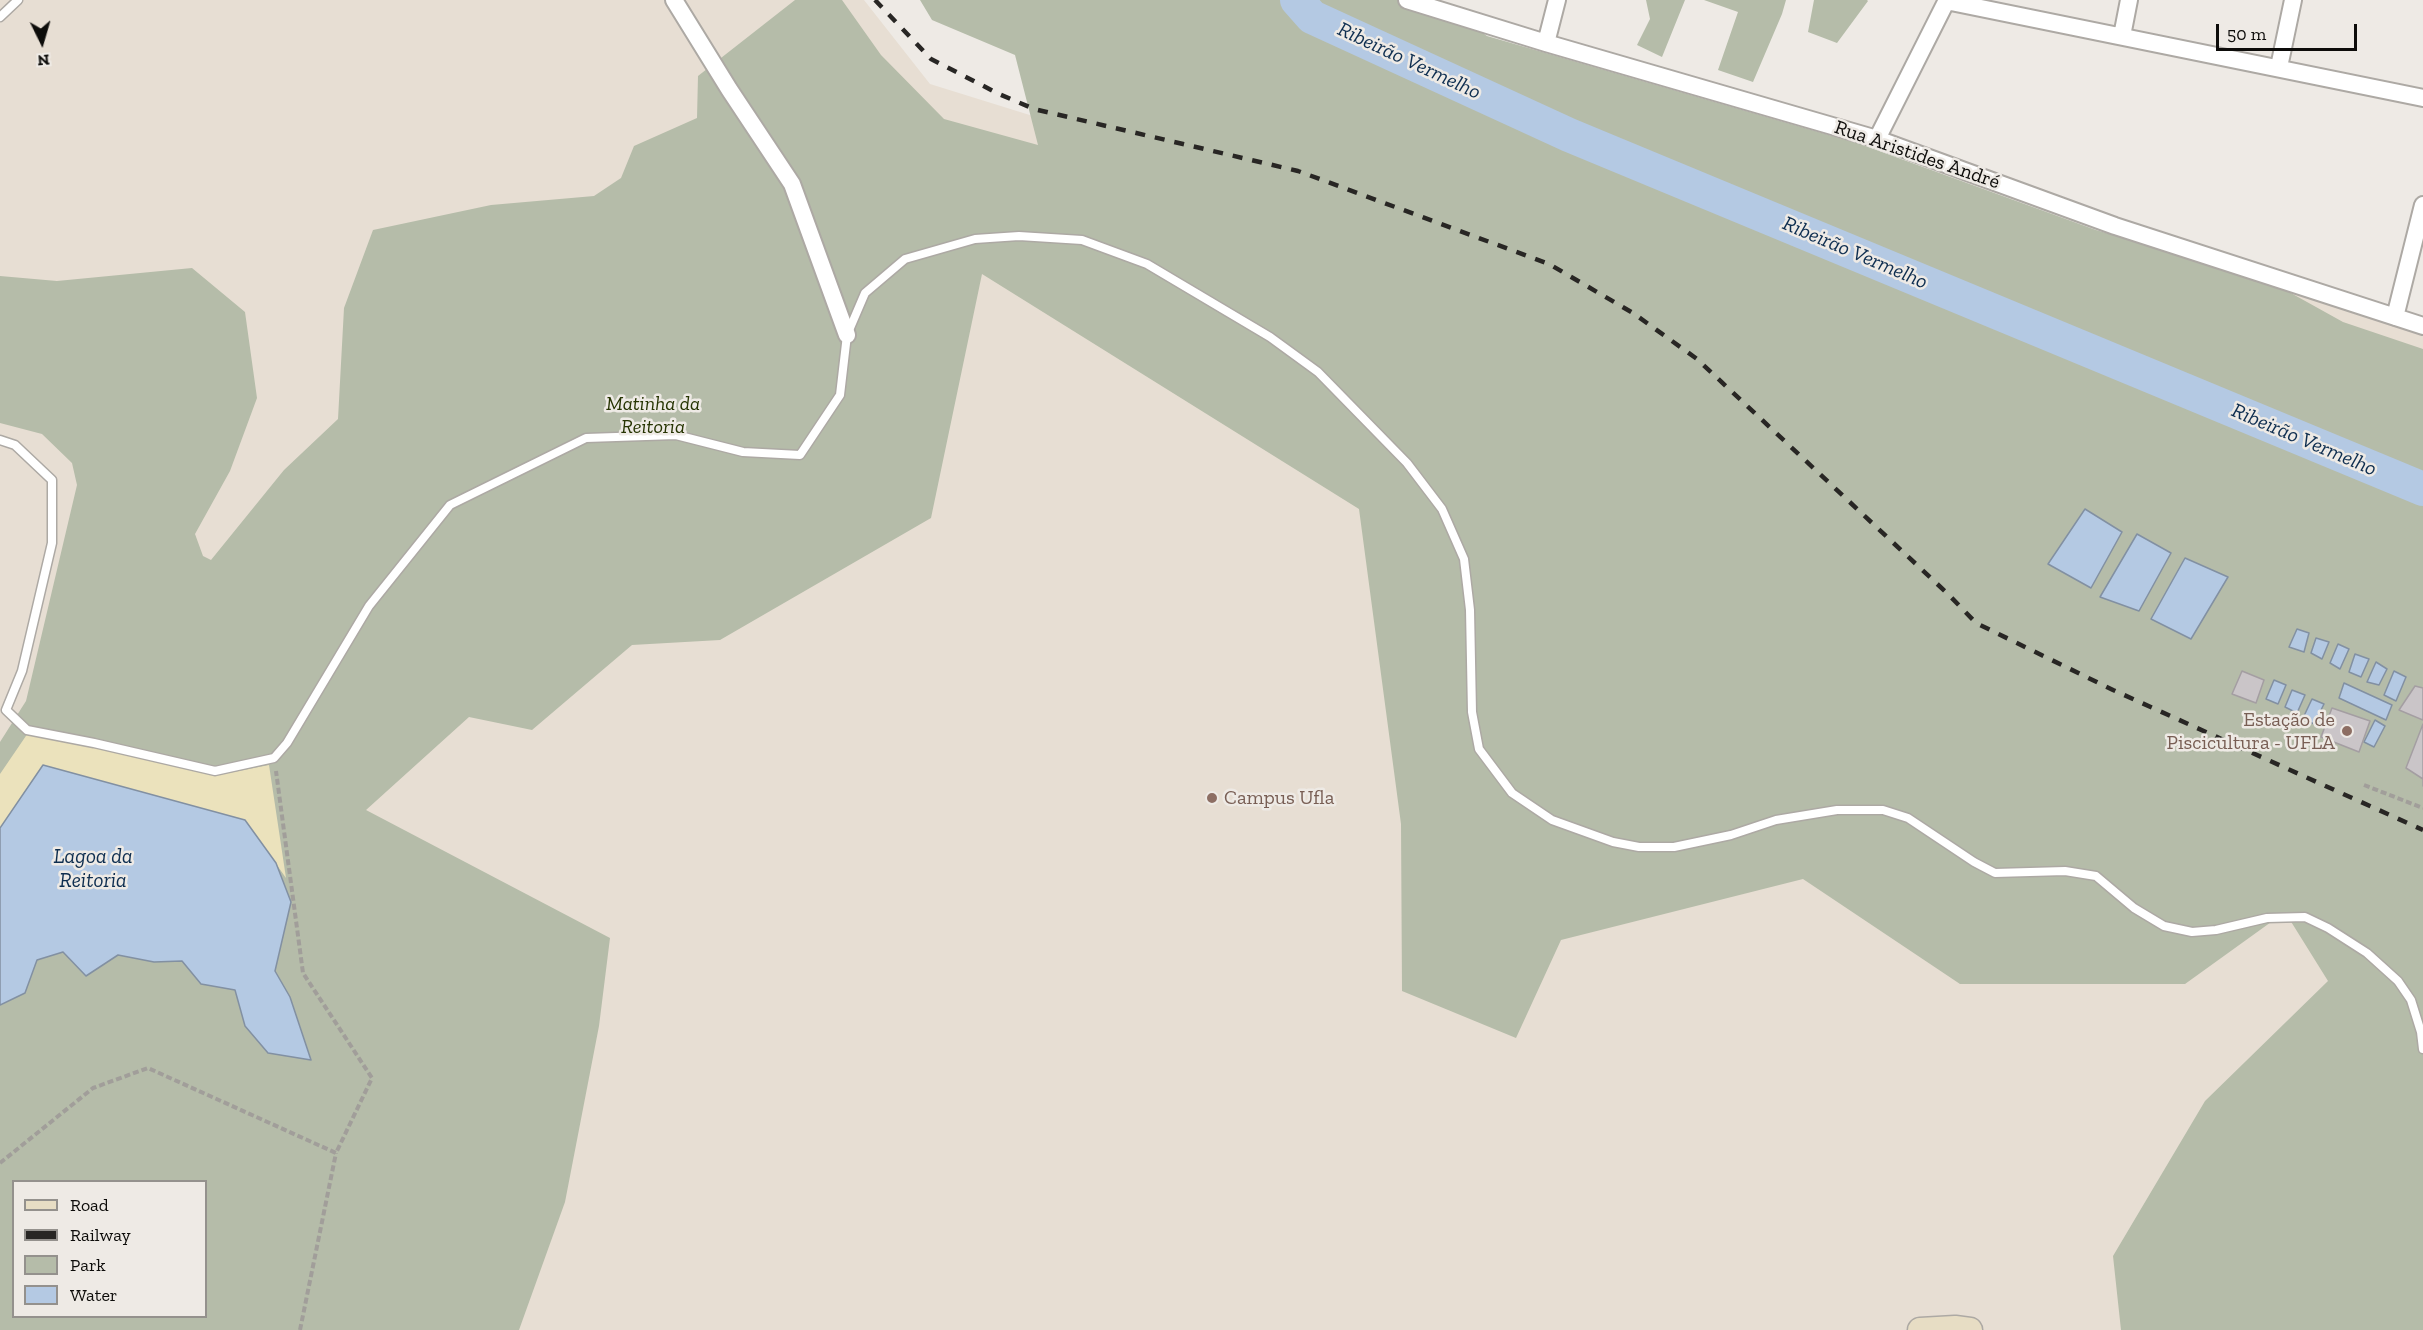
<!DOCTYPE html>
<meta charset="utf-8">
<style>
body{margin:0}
#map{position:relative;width:2423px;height:1330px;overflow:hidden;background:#eeeae5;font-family:"Zilla Slab",serif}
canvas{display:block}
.legend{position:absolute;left:12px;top:1180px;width:195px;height:138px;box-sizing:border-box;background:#eeeae5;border:2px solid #94918d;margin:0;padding:8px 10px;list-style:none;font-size:18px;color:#0d0c0a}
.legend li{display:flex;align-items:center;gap:12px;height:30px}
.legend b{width:30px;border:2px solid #94918d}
.north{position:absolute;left:12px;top:12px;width:60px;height:60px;-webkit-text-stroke:4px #eeeae5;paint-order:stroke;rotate:175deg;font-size:16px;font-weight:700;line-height:24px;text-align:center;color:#0d0c0a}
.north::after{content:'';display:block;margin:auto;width:21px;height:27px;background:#0d0c0a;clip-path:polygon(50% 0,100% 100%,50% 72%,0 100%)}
.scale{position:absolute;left:2216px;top:24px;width:141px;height:27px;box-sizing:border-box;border:3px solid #0d0c0a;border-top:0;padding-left:8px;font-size:18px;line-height:21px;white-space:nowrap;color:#0d0c0a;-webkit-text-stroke:4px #eeeae5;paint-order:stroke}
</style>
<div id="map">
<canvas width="2423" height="1330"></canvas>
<ul class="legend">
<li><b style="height:8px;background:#e7ddc4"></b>Road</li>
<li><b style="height:8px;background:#282624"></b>Railway</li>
<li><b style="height:16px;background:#b5bca9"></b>Park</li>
<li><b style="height:16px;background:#b4c9e3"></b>Water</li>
</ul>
<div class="north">N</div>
<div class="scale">50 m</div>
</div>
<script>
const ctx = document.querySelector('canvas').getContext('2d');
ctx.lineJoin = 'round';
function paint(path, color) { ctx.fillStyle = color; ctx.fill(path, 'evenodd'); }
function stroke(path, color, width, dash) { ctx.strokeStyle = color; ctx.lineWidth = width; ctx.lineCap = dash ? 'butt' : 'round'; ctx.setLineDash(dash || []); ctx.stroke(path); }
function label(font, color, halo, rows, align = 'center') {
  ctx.font = font + ' "Zilla Slab",serif'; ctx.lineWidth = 5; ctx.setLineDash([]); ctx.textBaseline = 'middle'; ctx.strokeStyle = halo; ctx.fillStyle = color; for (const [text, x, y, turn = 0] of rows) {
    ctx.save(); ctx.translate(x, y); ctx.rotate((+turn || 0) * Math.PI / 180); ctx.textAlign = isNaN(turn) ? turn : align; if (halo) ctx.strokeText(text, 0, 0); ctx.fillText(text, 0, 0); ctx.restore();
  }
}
paint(new Path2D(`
 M 0,0 L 864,0 L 930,84 L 1541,274 L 2172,253 L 2423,333 L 2423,1330 L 0,1330 ZM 14,1182 L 206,1182 L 206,1316 L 14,1316 Z`), '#e7ded3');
paint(new Path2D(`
 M 795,0 L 842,0 L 881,55 L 944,119 L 1038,145 L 1015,55 L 932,20 L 920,0 L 1437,0 L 1487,36 L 1860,144 L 2096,230 L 2271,282 L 2343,322 L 2423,349 L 2423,1330 L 2121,1330 L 2113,1256 L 2205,1101 L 2328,981 L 2285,912 L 2185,984 L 1960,984 L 1803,879 L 1561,940 L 1516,1038 L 1402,991 L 1401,824 L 1359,509 L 982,274 L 931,518 L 720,640 L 632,645 L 532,730 L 469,717 L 366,810 L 610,938 L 599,1026 L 565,1202 L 519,1330 L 0,1330 L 0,742 L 26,701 L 77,485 L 72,463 L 42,434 L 0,423 L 0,276 L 57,281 L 192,268 L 245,312 L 257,398 L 230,471 L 195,534 L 203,556 L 211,560 L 284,470 L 338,419 L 344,308 L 373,230 L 491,205 L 594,196 L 621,178 L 634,146 L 697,118 L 698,76 ZM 14,1182 L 206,1182 L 206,1316 L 14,1316 Z
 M 1646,0 L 1685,0 L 1662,57 L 1637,45 L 1650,19 Z
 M 1704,0 L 1786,0 L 1782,14 L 1753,82 L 1718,70 L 1738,12 Z
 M 1814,0 L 1867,0 L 1868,1 L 1837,43 L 1808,32 Z`), '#b5bca9');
paint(new Path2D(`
 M 30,730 L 218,775 L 269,765 L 286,878 L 245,820 L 0,829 L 0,774 Z`), '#ebe2bc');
const water = new Path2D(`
 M 2085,509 L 2122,532 L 2091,588 L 2048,564 Z
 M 2137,534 L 2171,553 L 2139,611 L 2100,597 Z
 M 2185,558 L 2228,577 L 2191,639 L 2151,619 Z
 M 2297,629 L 2309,633 L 2304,652 L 2289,647 Z
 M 2316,638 L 2329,642 L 2322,659 L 2311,653 Z
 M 2338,644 L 2349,649 L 2340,669 L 2330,663 Z
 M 2355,654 L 2369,659 L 2361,677 L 2349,672 Z
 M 2376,662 L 2387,669 L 2379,685 L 2367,682 Z
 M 2394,671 L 2406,677 L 2396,701 L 2384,695 Z
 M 2274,680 L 2286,685 L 2278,704 L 2266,699 Z
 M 2344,683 L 2392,705 L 2386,720 L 2339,698 Z
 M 2292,690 L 2305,695 L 2297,713 L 2285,707 Z
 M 2312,699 L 2324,704 L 2314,724 L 2303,718 Z
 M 2375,720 L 2385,726 L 2374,747 L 2364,742 Z
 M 43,765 L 245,820 L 276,863 L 291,902 L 275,971 L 290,997 L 311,1060 L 268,1053 L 245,1026 L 235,990 L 201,984 L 182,961 L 154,962 L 118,955 L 86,976 L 63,952 L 37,960 L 25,993 L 0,1005 L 0,828 Z`);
paint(water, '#b4c9e3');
stroke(water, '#8290a2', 1.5);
stroke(new Path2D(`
 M 1297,0 L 1312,17 L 1569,135 L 2423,489`), '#b4c9e3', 34);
const building = new Path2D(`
 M 2242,671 L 2264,680 L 2256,703 L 2232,694 Z
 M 2415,686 L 2423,688 L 2423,720 L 2399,710 Z
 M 2332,708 L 2370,721 L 2359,752 L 2321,737 Z
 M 2423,724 L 2423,786 L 2423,779 L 2406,768 Z`);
paint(building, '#cac5c8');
stroke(building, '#a49ea2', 1.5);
const lane = new Path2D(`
 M 0,17 L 18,0
 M 0,440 L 15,445 L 52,480 L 52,543 L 22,671 L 6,710 L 27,730 L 94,743 L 215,771 L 274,758 L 287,743 L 369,606 L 450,505 L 586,438 L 676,435 L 743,452 L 800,455 L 840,395 L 847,335 L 865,293 L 905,259 L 975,239 L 1019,236 L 1082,240 L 1147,264 L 1270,337 L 1318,372 L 1407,463 L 1442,509 L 1464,559 L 1470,610 L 1472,712 L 1479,749 L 1512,793 L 1552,820 L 1613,842 L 1639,847 L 1674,847 L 1731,835 L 1776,820 L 1837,810 L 1883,810 L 1908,818 L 1974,862 L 1995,873 L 2065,871 L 2096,876 L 2134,908 L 2164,926 L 2192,932 L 2216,930 L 2267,918 L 2305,917 L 2328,928 L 2367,953 L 2398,981 L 2411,1000 L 2421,1032 L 2423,1049`);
const street = new Path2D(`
 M 674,0 L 729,89 L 792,184 L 847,335
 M 1407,0 L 1546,43 L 1877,139 L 2115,226 L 2423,326
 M 1946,1 L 2423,98
 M 2122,36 L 2129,0
 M 1546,43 L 1557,0
 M 2279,67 L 2293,0
 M 1877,139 L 1947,0
 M 2395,317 L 2423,205`);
const secondary = new Path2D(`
 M 1920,1330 L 1955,1328 L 1970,1330`);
stroke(lane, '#ada9a4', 11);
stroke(street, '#ada9a4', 20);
stroke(secondary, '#ada9a4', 27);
stroke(new Path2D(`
 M 2364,785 L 2423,808
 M 0,1163 L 93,1088 L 148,1068 L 336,1153 L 372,1078 L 303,973 L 276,771
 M 300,1330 L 336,1153`), '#a19e9a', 4, [6, 3]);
stroke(lane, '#fff', 8);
stroke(street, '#fff', 16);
stroke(secondary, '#e7ddc4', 24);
stroke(new Path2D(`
 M 875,0 L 931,59 L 999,94 L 1034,109 L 1298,171 L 1549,264 L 1633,313 L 1697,359 L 1949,595 L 1976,623 L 2113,690 L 2423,830`), '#282624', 4.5, [10, 10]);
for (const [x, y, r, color] of [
 [2347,731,6,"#8d6e63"],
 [1212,798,6,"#8d6e63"]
]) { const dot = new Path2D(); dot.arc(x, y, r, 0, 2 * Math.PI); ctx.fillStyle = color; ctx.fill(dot); stroke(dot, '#eeeae5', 2); }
label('20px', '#0d0c0a', '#eeeae5', [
 ["Rua Aristides André",1917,155,19]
]);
label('italic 20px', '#263402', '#eeeae5', [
 ["Matinha da",653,404],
 ["Reitoria",653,427]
]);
label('20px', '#785e54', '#eeeae5', [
 ["Estação de",2335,720],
 ["Piscicultura - UFLA",2335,743],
 ["Campus Ufla",1224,798,"left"]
], 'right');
label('italic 21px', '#0e2e50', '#eeeae5', [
 ["Ribeirão Vermelho",1409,61,25],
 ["Ribeirão Vermelho",1855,253,23],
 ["Ribeirão Vermelho",2304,440,23],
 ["Lagoa da",93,857],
 ["Reitoria",93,881]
]);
</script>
